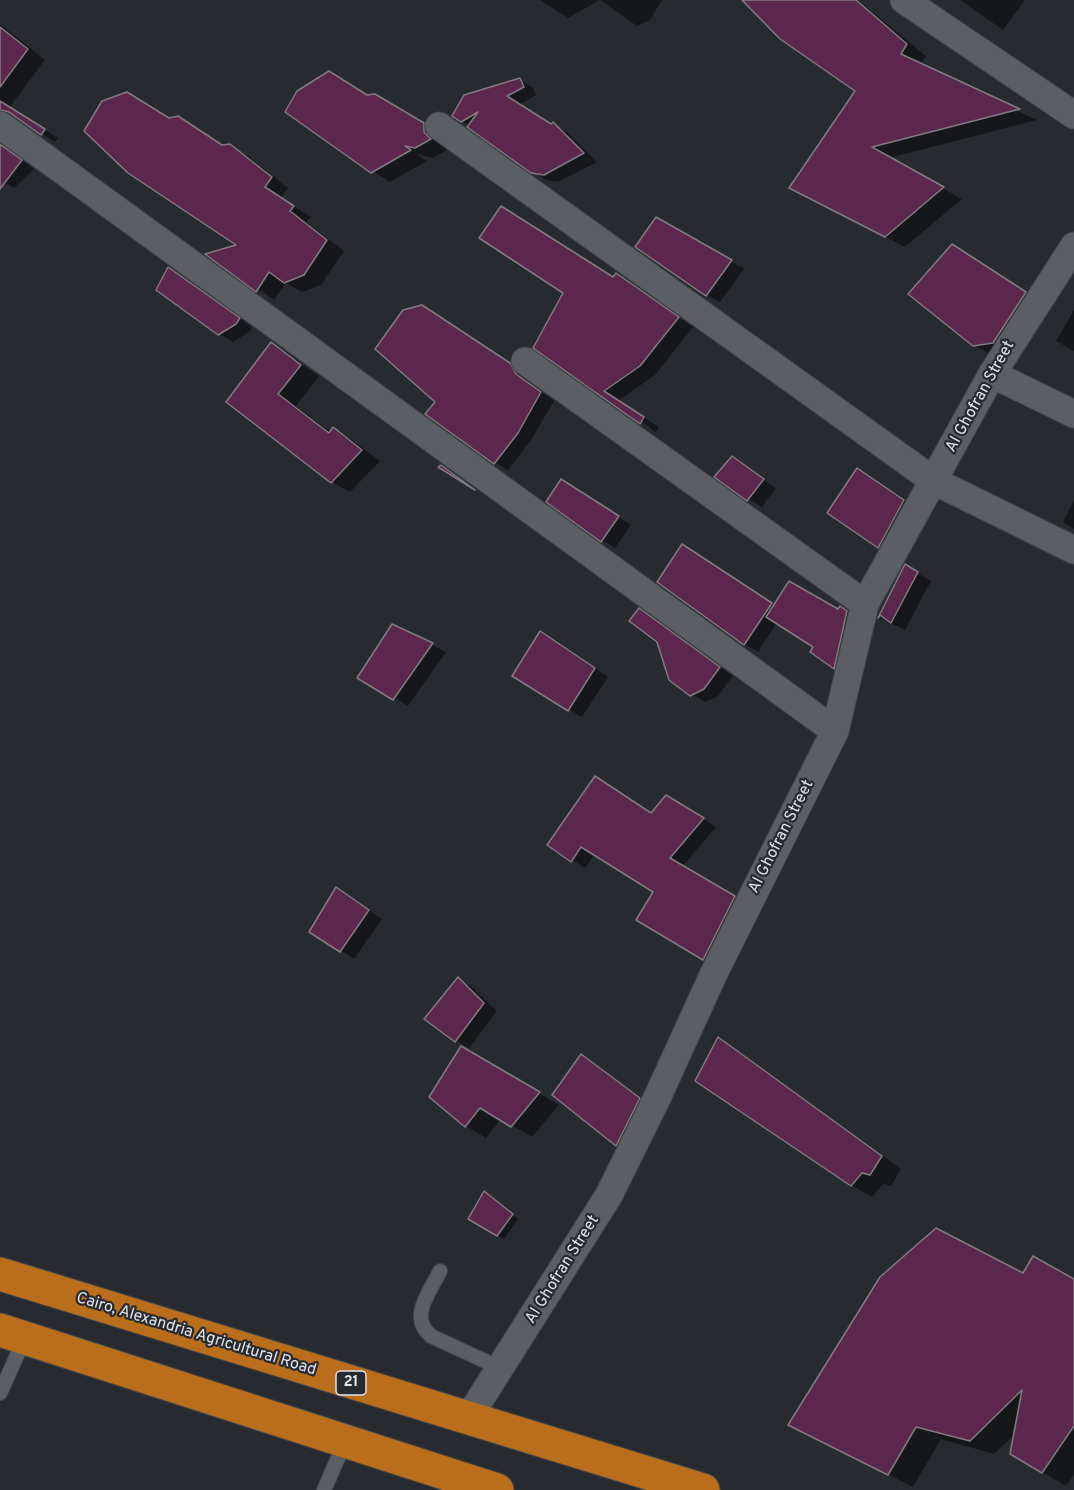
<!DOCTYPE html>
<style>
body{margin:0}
canvas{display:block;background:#272b30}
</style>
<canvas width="1074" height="1490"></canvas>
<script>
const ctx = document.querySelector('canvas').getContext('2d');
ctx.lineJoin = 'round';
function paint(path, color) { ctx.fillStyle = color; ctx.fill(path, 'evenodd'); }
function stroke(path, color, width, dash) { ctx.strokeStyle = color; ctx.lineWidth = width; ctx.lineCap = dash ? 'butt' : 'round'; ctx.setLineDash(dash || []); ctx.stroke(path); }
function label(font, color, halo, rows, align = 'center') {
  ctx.font = font + ' Overpass,sans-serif'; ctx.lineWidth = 4.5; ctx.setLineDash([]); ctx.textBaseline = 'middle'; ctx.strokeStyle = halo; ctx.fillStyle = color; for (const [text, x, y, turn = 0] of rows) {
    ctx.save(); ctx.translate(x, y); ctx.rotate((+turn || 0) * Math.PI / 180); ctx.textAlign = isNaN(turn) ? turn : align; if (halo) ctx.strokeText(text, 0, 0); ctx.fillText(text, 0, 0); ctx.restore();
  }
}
paint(new Path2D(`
 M 540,0 L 600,0 L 568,18 Z
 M 600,0 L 662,0 L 650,20 L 637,26 Z
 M 744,0 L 858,0 L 926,56 L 920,65 L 1037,120 L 889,158 L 962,199 L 905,247 L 810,198 L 857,91 Z
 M 960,0 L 1025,0 L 1003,30 Z
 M 0,24 L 45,60 L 9,108 L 58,138 L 55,142 L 8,111 L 5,114 L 0,111 Z
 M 520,80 L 533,88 L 536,95 L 519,105 L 567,132 L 597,162 L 558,182 L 546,180 L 462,121 Z
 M 393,106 L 441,135 L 442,143 L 447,150 L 433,158 L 416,154 L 427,161 L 390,182 L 372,171 Z
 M 170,119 L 223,146 L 230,145 L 248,156 L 288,188 L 281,198 L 311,217 L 306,222 L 344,251 L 321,285 L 302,292 L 286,283 L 274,300 L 209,255 L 240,245 Z
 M 0,141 L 4,147 L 34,169 L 14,188 L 0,180 Z
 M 656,219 L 744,269 L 720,302 L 706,295 Z
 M 952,246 L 1045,305 L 995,357 L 974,345 Z
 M 169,269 L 252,327 L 249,332 L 233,342 L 219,334 Z
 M 617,275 L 693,327 L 655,375 L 618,401 L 659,427 L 656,432 L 535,347 L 565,293 L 614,279 Z
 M 1074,310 L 1074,351 L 1056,341 Z
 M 435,315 L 523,373 L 529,383 L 554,401 L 531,440 L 508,470 L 495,463 L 437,402 Z
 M 272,344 L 319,376 L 296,406 L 331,432 L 334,429 L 352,440 L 380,461 L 350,492 L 332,482 L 228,402 Z
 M 732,458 L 776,488 L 762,507 L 748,499 Z
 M 857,470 L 924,513 L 899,558 L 829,512 Z
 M 575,488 L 631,525 L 615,548 L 602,540 Z
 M 1074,500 L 1074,529 L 1063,522 Z
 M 696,554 L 775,606 L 838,611 L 841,608 L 854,616 L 847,675 L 812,651 L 815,647 L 777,622 L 758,652 L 744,644 Z
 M 906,566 L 931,581 L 905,630 L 880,618 Z
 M 639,610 L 733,676 L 718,696 L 705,702 L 691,694 Z
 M 393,626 L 446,652 L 408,706 L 360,678 Z
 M 554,641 L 608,677 L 582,717 L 568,709 Z
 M 679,804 L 716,827 L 682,867 L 747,905 L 717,966 L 638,920 L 655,891 L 595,854 L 585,868 L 549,845 Z
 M 337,889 L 382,919 L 354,959 L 311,931 Z
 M 458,979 L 471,986 L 497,1011 L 469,1048 L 455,1040 Z
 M 718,1039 L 738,1051 L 901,1169 L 891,1186 L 883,1184 L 872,1197 L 851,1185 Z
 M 462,1048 L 559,1105 L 532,1137 L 501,1119 L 486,1138 L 466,1126 L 431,1096 Z
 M 581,1056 L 659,1110 L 636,1157 L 616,1145 Z
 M 490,1197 L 518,1219 L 504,1239 L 470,1219 Z
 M 1024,1275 L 1074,1281 L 1074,1475 L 1066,1486 L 1012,1454 L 1016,1433 L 994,1454 L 941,1439 L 913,1487 L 790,1424 Z`), '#0007');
const building = new Path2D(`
 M 742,0 L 856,0 L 907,44 L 901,54 L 1020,109 L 872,147 L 944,187 L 885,237 L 789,188 L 855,91 L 780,39 Z
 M 0,27 L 28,49 L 0,87 Z
 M 329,71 L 367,95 L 375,94 L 424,123 L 424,132 L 431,139 L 415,148 L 405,146 L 411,150 L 371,173 L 285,112 L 297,91 Z
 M 520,78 L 524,87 L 507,96 L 551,124 L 553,122 L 584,153 L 544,175 L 531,173 L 467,127 L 478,112 L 461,122 L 452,116 L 464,95 Z
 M 127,92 L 169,118 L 178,116 L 222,145 L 230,144 L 272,177 L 265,187 L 294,206 L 290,211 L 327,240 L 304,275 L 284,283 L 269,272 L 256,292 L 205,254 L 236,245 L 128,173 L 84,131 L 102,101 Z
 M 0,101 L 45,129 L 41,135 L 9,112 L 0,110 Z
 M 0,144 L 22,160 L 0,189 Z
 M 501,206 L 613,277 L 616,273 L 679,317 L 640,366 L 604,391 L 644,417 L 640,424 L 533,348 L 563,293 L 479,238 Z
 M 656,217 L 732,260 L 706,296 L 635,247 Z
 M 952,244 L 1026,292 L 993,343 L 973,346 L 908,294 Z
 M 168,267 L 240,318 L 236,324 L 218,335 L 156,290 Z
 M 422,305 L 510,363 L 516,374 L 541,392 L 518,433 L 494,464 L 425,414 L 435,402 L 375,349 L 403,310 Z
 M 271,342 L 301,365 L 278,394 L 329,433 L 333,427 L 362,450 L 331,483 L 226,402 Z
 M 732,456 L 764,479 L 747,501 L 714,477 Z
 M 441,465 L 475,490 L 438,467 Z
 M 857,468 L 904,500 L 878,548 L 827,513 Z
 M 561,479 L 619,516 L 601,542 L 546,502 Z
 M 682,544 L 772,603 L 744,645 L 657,582 Z
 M 905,564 L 918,572 L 891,623 L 880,615 L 878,618 Z
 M 789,581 L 838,609 L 840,606 L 847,611 L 834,669 L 810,652 L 813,647 L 766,617 Z
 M 639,608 L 720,667 L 704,689 L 690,696 L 669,680 L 657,642 L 629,621 Z
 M 392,624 L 433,643 L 393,700 L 357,678 Z
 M 540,631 L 595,668 L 568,711 L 512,676 Z
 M 595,776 L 651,813 L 666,795 L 704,818 L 670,858 L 735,896 L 703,960 L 636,920 L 653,892 L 581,847 L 571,862 L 547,845 Z
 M 336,887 L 369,910 L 340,952 L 309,932 Z
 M 458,977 L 484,1003 L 455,1042 L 424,1019 Z
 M 718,1037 L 882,1156 L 870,1175 L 862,1173 L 851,1186 L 695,1081 Z
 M 461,1046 L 540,1092 L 511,1127 L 480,1108 L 465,1127 L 429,1097 Z
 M 581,1054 L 640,1098 L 616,1146 L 552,1095 Z
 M 484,1191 L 513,1214 L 497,1236 L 468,1219 Z
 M 936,1228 L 1023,1273 L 1033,1256 L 1074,1279 L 1074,1426 L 1042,1473 L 1010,1454 L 1022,1390 L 970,1441 L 916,1427 L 888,1475 L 788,1425 L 880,1277 Z`);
paint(building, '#5b274d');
stroke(building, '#827b80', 1.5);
const lane = new Path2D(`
 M 440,1271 C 430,1292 408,1317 431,1336 L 500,1368
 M 0,1393 L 25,1338
 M 324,1490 L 345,1442`);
const street = new Path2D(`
 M 904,0 L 1074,115
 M 0,125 L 835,731
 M 439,126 L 934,481 L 1074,550
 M 525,361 L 865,604
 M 992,374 L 1074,414
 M 467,1420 L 609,1195 L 657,1098 L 714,973 L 835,731 L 865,604 L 992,374 L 1074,246`);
const highway = new Path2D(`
 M 0,1274 L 703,1490
 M 0,1330 L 497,1490`);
stroke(lane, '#42464a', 16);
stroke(street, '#42464a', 29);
stroke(highway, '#42464a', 35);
stroke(lane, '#5b5f65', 14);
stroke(street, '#5b5f65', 27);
stroke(highway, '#ba6d1a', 33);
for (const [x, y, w] of [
 [351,1383,30]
]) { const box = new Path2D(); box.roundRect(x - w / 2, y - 12, w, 24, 4.5); ctx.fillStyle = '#272b30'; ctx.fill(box); stroke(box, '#e2e4e8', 1.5); }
label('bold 15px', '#e2e4e8', null, [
 ["21",351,1383]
]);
label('16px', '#e2e4e8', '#272b30', [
 ["Al Ghofran Street",981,397,-61],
 ["Al Ghofran Street",782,837,-63],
 ["Al Ghofran Street",563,1270,-58],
 ["Cairo, Alexandria Agricultural Road",196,1335,17]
]);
</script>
